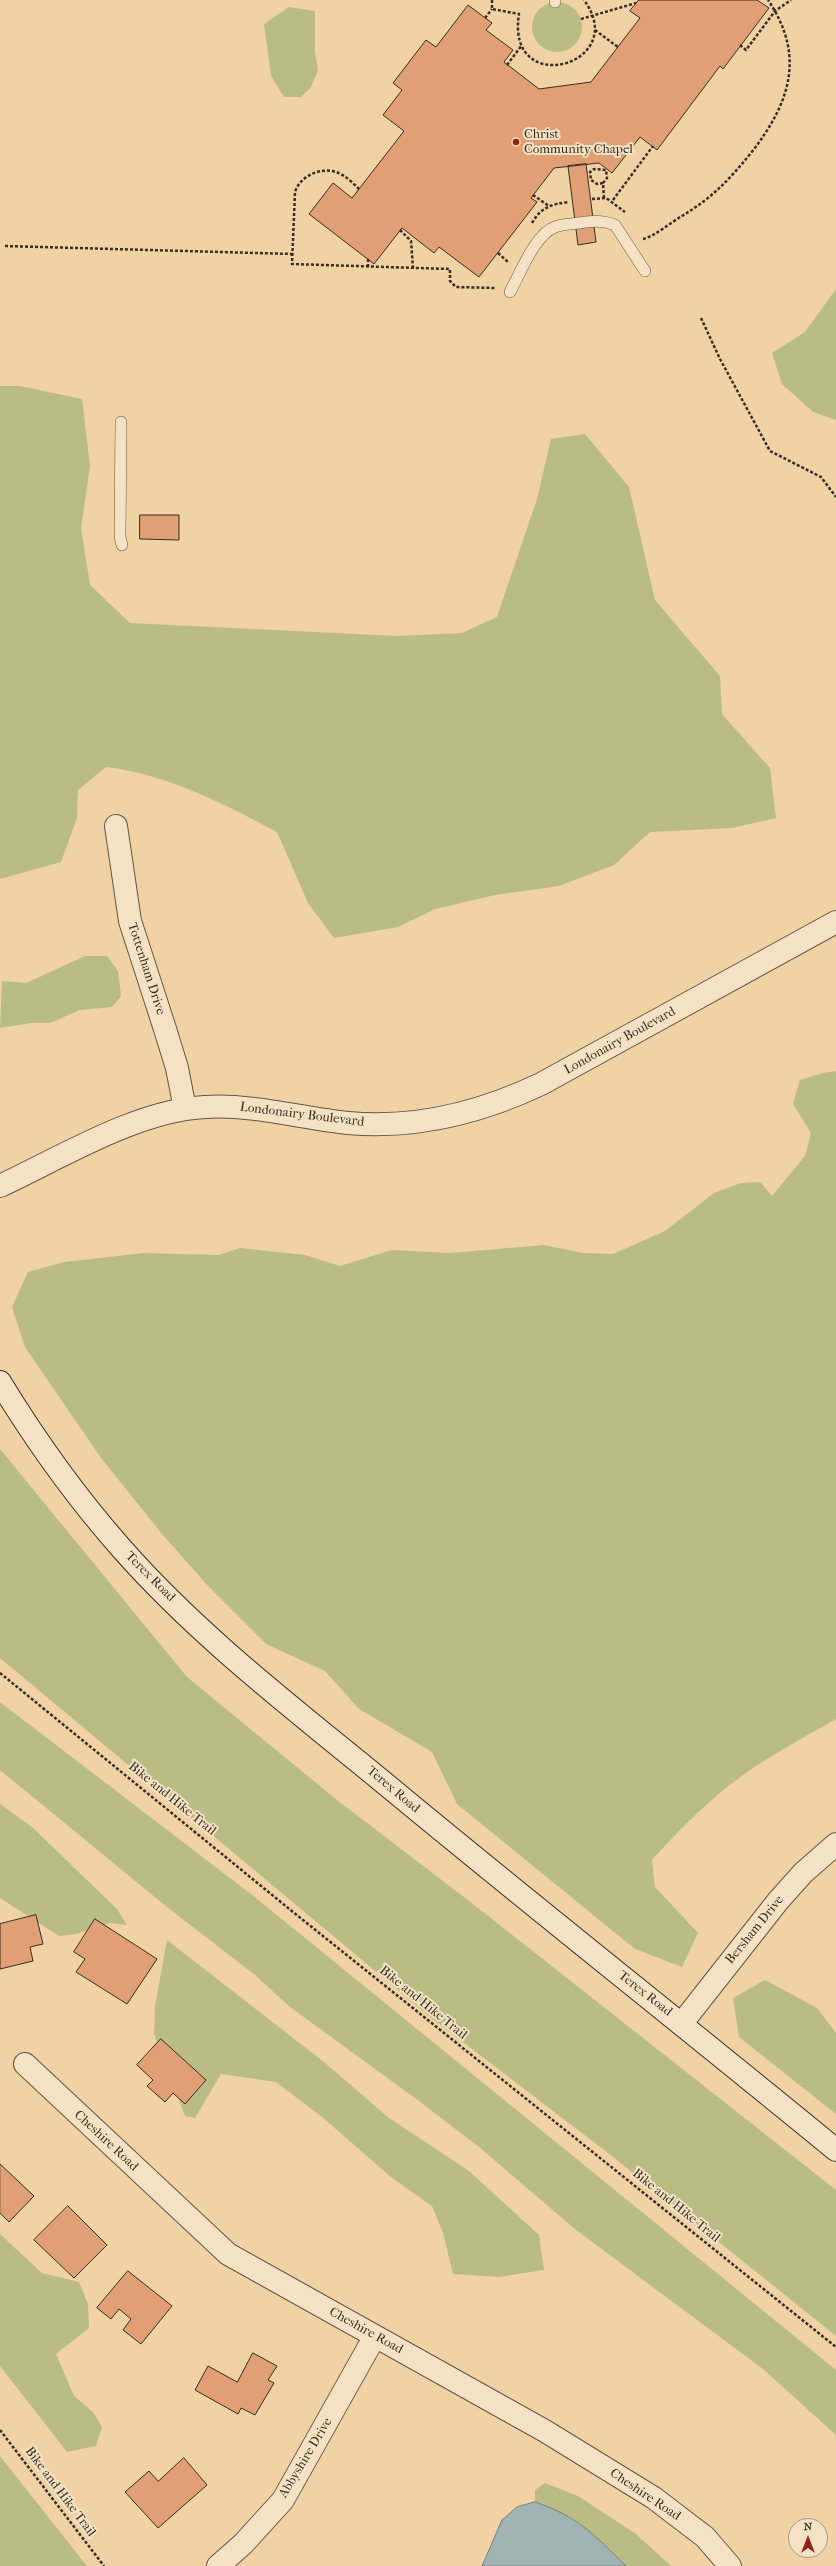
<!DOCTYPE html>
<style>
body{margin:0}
#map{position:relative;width:836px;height:2566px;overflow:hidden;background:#f0d2a5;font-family:"IM FELL French Canon",serif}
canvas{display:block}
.north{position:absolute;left:788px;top:2518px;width:40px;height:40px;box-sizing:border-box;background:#f5e2c4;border:1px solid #a99a84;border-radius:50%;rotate:0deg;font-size:11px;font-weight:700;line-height:16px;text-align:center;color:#372d23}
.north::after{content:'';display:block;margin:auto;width:14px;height:18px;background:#8f2418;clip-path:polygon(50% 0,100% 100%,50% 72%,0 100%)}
</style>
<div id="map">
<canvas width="836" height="2566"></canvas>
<div class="north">N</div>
</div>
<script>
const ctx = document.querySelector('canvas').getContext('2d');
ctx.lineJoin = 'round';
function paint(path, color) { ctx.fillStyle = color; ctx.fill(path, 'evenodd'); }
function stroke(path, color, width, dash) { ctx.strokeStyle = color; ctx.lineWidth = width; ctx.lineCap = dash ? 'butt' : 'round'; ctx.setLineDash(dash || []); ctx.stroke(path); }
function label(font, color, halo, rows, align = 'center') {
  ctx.font = font + ' "IM FELL French Canon",serif'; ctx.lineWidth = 4; ctx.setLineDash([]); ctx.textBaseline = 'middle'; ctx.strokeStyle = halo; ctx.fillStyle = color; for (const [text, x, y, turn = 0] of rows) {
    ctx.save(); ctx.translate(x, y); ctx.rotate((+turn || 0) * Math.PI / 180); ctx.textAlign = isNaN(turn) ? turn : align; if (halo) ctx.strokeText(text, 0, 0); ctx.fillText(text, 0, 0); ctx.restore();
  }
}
paint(new Path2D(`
 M532 27a25 25 0 1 1 50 0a25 25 0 1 1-50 0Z
 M 289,7 L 315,11 L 315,52 L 318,70 L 311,87 L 301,97 L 284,97 L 271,76 L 264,24 Z
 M 836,289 L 836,420 L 813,412 L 782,384 L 772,353 L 805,332 Z
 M 0,386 L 20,386 L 82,399 L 90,466 L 81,528 L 90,585 L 130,623 L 397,636 L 462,633 L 497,617 L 537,499 L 551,439 L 585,434 L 629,487 L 655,600 L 720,676 L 722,714 L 770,768 L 776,818 L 732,828 L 650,832 L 614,865 L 559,886 L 495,895 L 435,909 L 398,927 L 334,938 L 308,903 L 277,832 C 224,804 167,774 106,767 L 78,790 L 77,818 L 61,862 L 0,879 Z
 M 85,956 L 107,956 L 118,971 L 121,996 L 112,1007 L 80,1010 L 50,1023 L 31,1023 L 0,1028 L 2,981 L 26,983 Z
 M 836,1071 L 836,1719 C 799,1740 760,1761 727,1787 C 700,1809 675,1834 652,1860 L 655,1887 L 698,1933 L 682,1967 L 635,1949 L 457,1804 L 432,1752 L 359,1709 L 325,1671 L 266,1644 L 210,1588 L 162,1534 L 101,1458 L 25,1347 L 12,1307 L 28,1272 L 64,1262 L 144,1253 L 219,1255 L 240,1248 L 305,1255 L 340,1266 L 392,1250 L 450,1253 L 544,1245 L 583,1253 L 613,1254 L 665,1231 L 714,1193 L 741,1183 L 760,1182 L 772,1196 L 805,1156 L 811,1133 L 793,1104 L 800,1080 L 822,1073 Z
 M 0,1449 L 187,1677 L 337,1800 L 473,1904 L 836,2190 L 836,2336 L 608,2153 L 434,2020 L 0,1658 Z
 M 0,1702 L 256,1898 L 836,2370 L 836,2435 L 763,2369 L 576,2230 L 479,2147 L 419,2101 L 290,2007 L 255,1975 L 167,1907 L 0,1770 Z
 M 0,1804 L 32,1827 L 117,1909 L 127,1925 L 110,1923 L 76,1934 L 59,1936 L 0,1898 Z
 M 167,1940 L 324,2062 L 389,2118 L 469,2171 L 539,2235 L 544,2270 L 499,2277 L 453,2274 L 443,2233 L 432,2206 L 392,2178 L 322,2117 L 276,2082 L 221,2074 L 195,2118 L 185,2116 L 154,2034 L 155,2006 Z
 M 765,1980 L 817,2008 L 836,2033 L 836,2114 L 739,2037 L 733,1998 Z
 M 0,2234 L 42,2273 L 79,2282 L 88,2304 L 89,2328 L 56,2354 L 74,2396 L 93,2412 L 102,2427 L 96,2446 L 67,2452 L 0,2366 Z
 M 0,2456 L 87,2566 L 0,2566 Z
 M 545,2483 L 578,2496 L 636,2534 L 671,2566 L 626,2566 C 593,2535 579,2517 535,2502 L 535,2490 Z`), '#babc86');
const water = new Path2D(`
 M 535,2502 C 579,2517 594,2535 626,2566 L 482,2566 L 502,2520 L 517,2507 Z`);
paint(water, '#a0b4b3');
stroke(water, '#767e79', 1);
const building = new Path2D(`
 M 639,0 L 757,0 L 769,8 L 723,69 L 720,66 L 657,150 L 640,137 L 612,173 L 599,163 L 554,168 L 531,198 L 537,202 L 479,277 L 439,247 L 434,253 L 402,228 L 374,264 L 309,214 L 333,183 L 352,198 L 404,131 L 383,115 L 402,90 L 393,83 L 426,40 L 436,47 L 468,5 L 492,23 L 486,30 L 513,50 L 504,62 L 539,89 L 591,82 L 640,18 L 630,11 Z
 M 586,164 L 596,242 L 578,245 L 568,166 Z
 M 140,515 L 179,515 L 179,540 L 140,539 Z
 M 36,1915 L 43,1944 L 30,1947 L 33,1961 L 0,1969 L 0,1924 Z
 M 95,1919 L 157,1959 L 127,2004 L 76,1972 L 85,1959 L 74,1952 Z
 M 161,2039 L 206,2080 L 185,2104 L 173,2093 L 165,2102 L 147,2086 L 153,2080 L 137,2065 Z
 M 0,2164 L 34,2196 L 9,2222 L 0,2213 Z
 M 68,2206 L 107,2245 L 74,2278 L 34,2240 Z
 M 128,2271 L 172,2306 L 141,2344 L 123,2330 L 131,2319 L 119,2309 L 111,2319 L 97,2308 Z
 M 253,2353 L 277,2366 L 268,2380 L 274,2383 L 255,2415 L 241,2408 L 238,2414 L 195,2390 L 208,2366 L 237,2382 Z
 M 184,2458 L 207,2485 L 158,2528 L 125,2492 L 149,2471 L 158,2481 Z`);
paint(building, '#e09f74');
stroke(building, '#372d23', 1);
const lane = new Path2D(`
 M 555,0 L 555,2
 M 510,292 C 520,274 535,234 555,227 C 562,224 572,224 579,223 C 592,221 603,220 615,225 L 645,271
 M 121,422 L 120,537 L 122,545`);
const street = new Path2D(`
 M 116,826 L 130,921 L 165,1029 L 177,1068 L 185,1109
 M 0,1186 C 60,1158 138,1110 205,1107 C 253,1104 300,1118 348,1123 C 415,1129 482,1112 541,1084 L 836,922
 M 682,2023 L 778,1901 L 803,1873 L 836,1844
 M 25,2064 L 228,2254 L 545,2431 L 654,2498 L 705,2537 L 730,2566
 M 218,2566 L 243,2544 L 283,2500 L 375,2336`);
const secondary = new Path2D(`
 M 0,1382 C 36,1441 76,1497 122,1549 C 204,1642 305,1717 400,1796 C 544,1915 691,2031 836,2150`);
stroke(lane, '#655644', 12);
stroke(street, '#655644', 24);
stroke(secondary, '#372d23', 24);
stroke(new Path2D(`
 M 492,0 L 492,9 L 519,14 C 505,100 632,65 584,0
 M 485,18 L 492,9
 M 581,19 L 636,3
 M 595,30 L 618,47
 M 740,45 L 746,50 L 775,11 L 791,0
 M 507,65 L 522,45
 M 603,183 L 597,184 L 591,180 L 590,172 L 594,169 L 606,170 L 607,178 L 603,183 L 604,198
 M 359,189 C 353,183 345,175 336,172 C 320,167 300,176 295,192 L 292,264 L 450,269 L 450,281 L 456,287 L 495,288
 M 533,195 L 549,206
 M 592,199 L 606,198 L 625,212
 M 613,200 L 653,146
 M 532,223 C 541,207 552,204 569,202
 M 400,230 L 411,241 L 413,268
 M 643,239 C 655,236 670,223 682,216 C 713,197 728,181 751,153 C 790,103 806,56 768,0
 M 5,246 L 293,254
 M 498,253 L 508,262
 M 368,267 L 368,259
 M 701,318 L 720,359 L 770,451 L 821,477 L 836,497
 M 0,1673 L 293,1912 L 836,2347
 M 0,2430 L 104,2566`), '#372d23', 2.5, [3, 2]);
stroke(lane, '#f5e2c4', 11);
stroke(street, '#f5e2c4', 22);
stroke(secondary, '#f5e2c4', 22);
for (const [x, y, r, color] of [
 [516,142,4,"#8f2418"]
]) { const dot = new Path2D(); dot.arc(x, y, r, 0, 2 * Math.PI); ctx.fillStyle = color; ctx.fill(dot); stroke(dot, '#f5e2c4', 1.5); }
label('13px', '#372d23', '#f5e2c4', [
 ["Christ",524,135],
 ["Community Chapel",524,150]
], 'left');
label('13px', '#372d23', '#f5e2c4', [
 ["Tottenham Drive",146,969,72],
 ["Londonairy Boulevard",620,1041,-29],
 ["Londonairy Boulevard",302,1115,7],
 ["Terex Road",150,1577,45],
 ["Terex Road",393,1790,40],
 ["Bike and Hike Trail",172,1799,39],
 ["Bersham Drive",755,1930,-51],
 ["Terex Road",645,1994,38],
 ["Bike and Hike Trail",423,2003,39],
 ["Cheshire Road",106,2141,43],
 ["Bike and Hike Trail",676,2206,39],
 ["Cheshire Road",366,2331,29],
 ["Abbyshire Drive",306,2458,-59],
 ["Bike and Hike Trail",60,2492,53],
 ["Cheshire Road",645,2495,34]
]);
</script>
